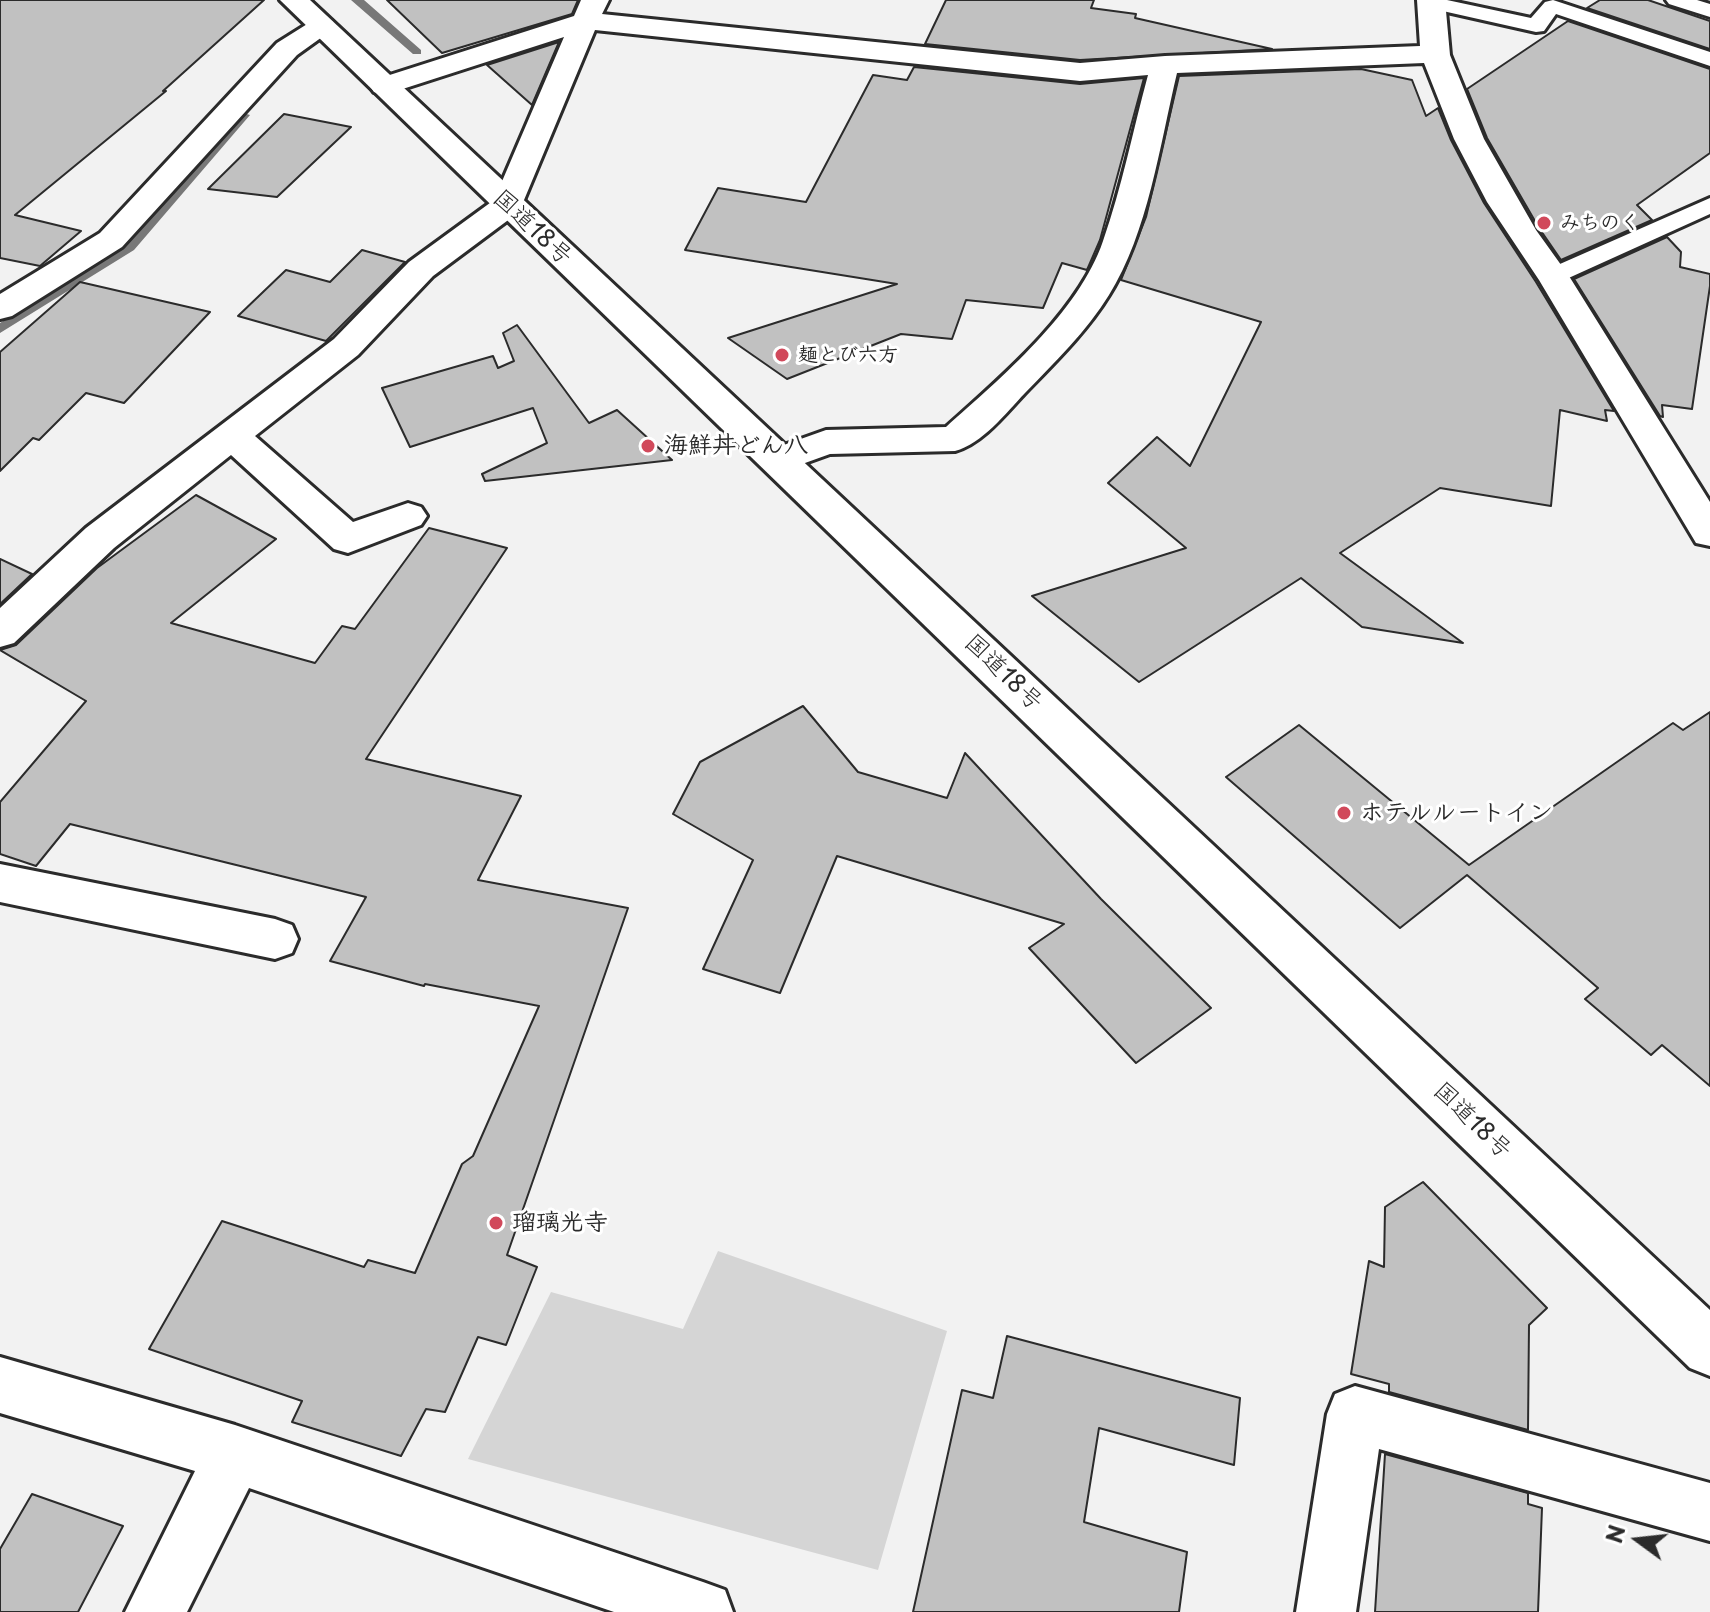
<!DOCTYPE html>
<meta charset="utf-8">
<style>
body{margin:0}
#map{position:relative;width:1710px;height:1612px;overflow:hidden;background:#f2f2f2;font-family:"Playpen Sans",sans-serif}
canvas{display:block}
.north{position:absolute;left:1598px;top:1500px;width:80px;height:80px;-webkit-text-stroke:6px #fff;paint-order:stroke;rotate:285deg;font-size:22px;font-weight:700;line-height:32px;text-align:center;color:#2b2b2b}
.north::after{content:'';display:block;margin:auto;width:28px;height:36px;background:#2b2b2b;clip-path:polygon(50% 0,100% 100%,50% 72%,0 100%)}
</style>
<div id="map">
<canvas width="1710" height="1612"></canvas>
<div class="north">N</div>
</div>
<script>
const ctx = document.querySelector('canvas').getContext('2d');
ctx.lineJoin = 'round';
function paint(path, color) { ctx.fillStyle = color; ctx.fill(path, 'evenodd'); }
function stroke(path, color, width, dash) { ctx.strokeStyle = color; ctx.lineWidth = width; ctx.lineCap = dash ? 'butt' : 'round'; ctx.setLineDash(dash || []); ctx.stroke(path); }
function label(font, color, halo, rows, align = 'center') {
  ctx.font = font + ' "Playpen Sans","Klee One",sans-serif'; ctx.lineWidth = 6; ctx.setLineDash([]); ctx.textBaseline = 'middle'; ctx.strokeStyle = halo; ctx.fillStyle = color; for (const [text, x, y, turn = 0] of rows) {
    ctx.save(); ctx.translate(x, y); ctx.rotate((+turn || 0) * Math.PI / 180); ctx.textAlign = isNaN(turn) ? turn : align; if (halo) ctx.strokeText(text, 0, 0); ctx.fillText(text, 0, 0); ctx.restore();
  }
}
paint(new Path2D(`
 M 718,1251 L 947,1331 L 878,1570 L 468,1459 L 551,1292 L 683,1329 Z`), '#d5d5d5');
paint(new Path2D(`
 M 351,0 L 364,0 L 421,50 L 421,54 L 413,54 Z
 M 240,112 L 250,115 L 134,250 L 0,333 L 0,323 L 124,244 Z`), '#787878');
const building = new Path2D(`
 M 0,0 L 264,0 L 163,91 L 166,91 L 15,215 L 81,231 L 40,266 L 0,258 Z
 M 387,0 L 578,0 L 572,14 L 442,53 Z
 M 946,0 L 1094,0 L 1091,8 L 1136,14 L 1135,18 L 1272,49 L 1080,60 L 925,44 Z
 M 1600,0 L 1648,0 L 1710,21 L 1710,49 L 1587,8 Z
 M 1568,21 L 1710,69 L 1710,153 L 1637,205 L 1652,220 L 1561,260 L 1539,228 L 1487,138 L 1467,89 Z
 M 559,42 L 532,105 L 487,65 Z
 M 914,67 L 1080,84 L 1144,78 L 1100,240 L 1087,270 L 1062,263 L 1043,308 L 966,300 L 952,339 L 901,334 L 787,379 L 728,338 L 897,284 L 685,250 L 718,188 L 806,202 L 873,75 L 907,80 Z
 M 1361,69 L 1412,80 L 1426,116 L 1438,108 L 1451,140 L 1484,203 L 1536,282 L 1614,411 L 1605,410 L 1607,421 L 1560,410 L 1551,506 L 1440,488 L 1340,553 L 1463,643 L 1362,627 L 1301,578 L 1139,682 L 1032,596 L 1186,548 L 1108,483 L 1157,437 L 1190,466 L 1261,322 L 1121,280 L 1146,217 L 1179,76 Z
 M 284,114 L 351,127 L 277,197 L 208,189 Z
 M 1667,237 L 1681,252 L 1680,267 L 1710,274 L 1710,286 L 1692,409 L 1662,405 L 1663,417 L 1660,416 L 1574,279 Z
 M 362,250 L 405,262 L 326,341 L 238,316 L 286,270 L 330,282 Z
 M 80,282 L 210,312 L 124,403 L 86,393 L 39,440 L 33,438 L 0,471 L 0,352 Z
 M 517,325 L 589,423 L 617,410 L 672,460 L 485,481 L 482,474 L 547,443 L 533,408 L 410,447 L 382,388 L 493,356 L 498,368 L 514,361 L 503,333 Z
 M 196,495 L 276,539 L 171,623 L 315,663 L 342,626 L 355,629 L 429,528 L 507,548 L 366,759 L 521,796 L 478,880 L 628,908 L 507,1255 L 537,1267 L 506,1345 L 478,1337 L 445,1412 L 426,1409 L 401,1456 L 292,1422 L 302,1401 L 149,1349 L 222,1221 L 364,1267 L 368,1260 L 415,1273 L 462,1164 L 473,1156 L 539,1006 L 425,984 L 424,986 L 330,961 L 366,897 L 70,824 L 36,866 L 0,854 L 0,802 L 86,701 L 0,650 L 16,645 L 97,568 Z
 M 0,559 L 32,574 L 0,604 Z
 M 803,706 L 858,772 L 947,798 L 965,753 L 1101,899 L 1211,1008 L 1136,1063 L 1029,948 L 1064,924 L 837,856 L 780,993 L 703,969 L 753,860 L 673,814 L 700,762 Z
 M 1710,712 L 1710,1086 L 1662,1045 L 1651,1055 L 1585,999 L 1598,988 L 1467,875 L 1400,928 L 1226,777 L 1299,725 L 1469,865 L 1673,723 L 1683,730 Z
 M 1423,1182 L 1547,1308 L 1529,1325 L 1528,1430 L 1389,1392 L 1389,1384 L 1351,1374 L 1369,1261 L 1384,1267 L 1385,1207 Z
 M 1007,1336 L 1240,1398 L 1234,1465 L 1099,1428 L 1084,1522 L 1187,1552 L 1179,1612 L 913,1612 L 962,1390 L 993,1398 Z
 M 1385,1454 L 1528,1493 L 1528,1504 L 1542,1508 L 1538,1612 L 1375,1612 Z
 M 32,1494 L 123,1526 L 78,1612 L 0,1612 L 0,1549 Z`);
paint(building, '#c1c1c1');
stroke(building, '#2b2b2b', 2);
const lane = new Path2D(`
 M 1424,0 L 1447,0 L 1531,18 L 1545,2 L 1553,0 L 1710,52 L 1710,66 L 1556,14 L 1544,31 L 1536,32 L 1425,7 L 1422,3 Z
 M 1666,0 L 1697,0 L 1710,4 L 1710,17 L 1669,4 Z
 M 1710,198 L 1710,214 L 1562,281 L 1544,281 L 1540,276 L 1544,271 Z`);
const street = new Path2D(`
 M 581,0 L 609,0 L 602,14 L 1080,63 L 1165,56 L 1420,46 L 1417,0 L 1445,0 L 1450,55 L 1484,139 L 1536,230 L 1569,276 L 1710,502 L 1710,546 L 1696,543 L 1539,280 L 1487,202 L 1454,139 L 1424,63 L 1177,73 C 1160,144 1148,233 1109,295 C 1087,331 1054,363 1025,393 C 1006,413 982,444 955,451 L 830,454 L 780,472 L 767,469 L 762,460 L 767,451 L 826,430 L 946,427 C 1001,378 1079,312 1103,241 C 1122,187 1133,130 1148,75 L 1080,81 L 595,30 L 519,212 L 433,276 L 358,355 L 255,436 L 353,522 L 408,503 L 421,507 L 427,516 L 421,525 L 348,553 L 334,549 L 231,455 L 114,548 L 14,643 L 0,647 L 0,608 L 86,528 L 334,339 L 409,262 L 494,200 L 564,37 L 384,95 L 374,92 L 370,86 L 374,80 L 574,16 Z
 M 322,19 L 332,21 L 336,27 L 297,55 L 122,247 L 12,316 L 0,319 L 0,294 L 100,233 L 277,43 L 312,21 Z
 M 0,864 L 275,919 L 292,925 L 298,939 L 292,953 L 275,959 L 0,902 Z
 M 0,1357 L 235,1425 L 703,1582 L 725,1590 L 733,1612 L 614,1612 L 249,1488 L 187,1612 L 125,1612 L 195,1471 L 0,1413 Z
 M 1355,1386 L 1710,1483 L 1710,1541 L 1379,1449 L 1356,1612 L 1296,1612 L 1327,1414 L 1335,1394 Z`);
const highway = new Path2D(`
 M 280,0 L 310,0 L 1710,1310 L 1710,1376 L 1690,1368 Z`);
stroke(lane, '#2b2b2b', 6);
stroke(street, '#2b2b2b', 6);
stroke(highway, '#2b2b2b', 6);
paint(lane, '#fff');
paint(street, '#fff');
paint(highway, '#fff');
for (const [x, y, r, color] of [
 [1544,223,8,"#d1495b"],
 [782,355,8,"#d1495b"],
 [648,446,8,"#d1495b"],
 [1344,813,8,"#d1495b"],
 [496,1223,8,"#d1495b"]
]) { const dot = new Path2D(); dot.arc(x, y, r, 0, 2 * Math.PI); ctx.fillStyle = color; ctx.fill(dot); stroke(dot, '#fff', 3); }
label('bold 20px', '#2b2b2b', '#fff', [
 ["みちのく",1560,223],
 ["麺とび六方",798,355]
], 'left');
label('24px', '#2b2b2b', '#fff', [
 ["国道18号",532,228,43],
 ["国道18号",1003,673,44],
 ["国道18号",1472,1121,44]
]);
label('bold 24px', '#2b2b2b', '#fff', [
 ["海鮮丼どん八",664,446],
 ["ホテルルートイン",1360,813],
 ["瑠璃光寺",512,1223]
], 'left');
</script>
